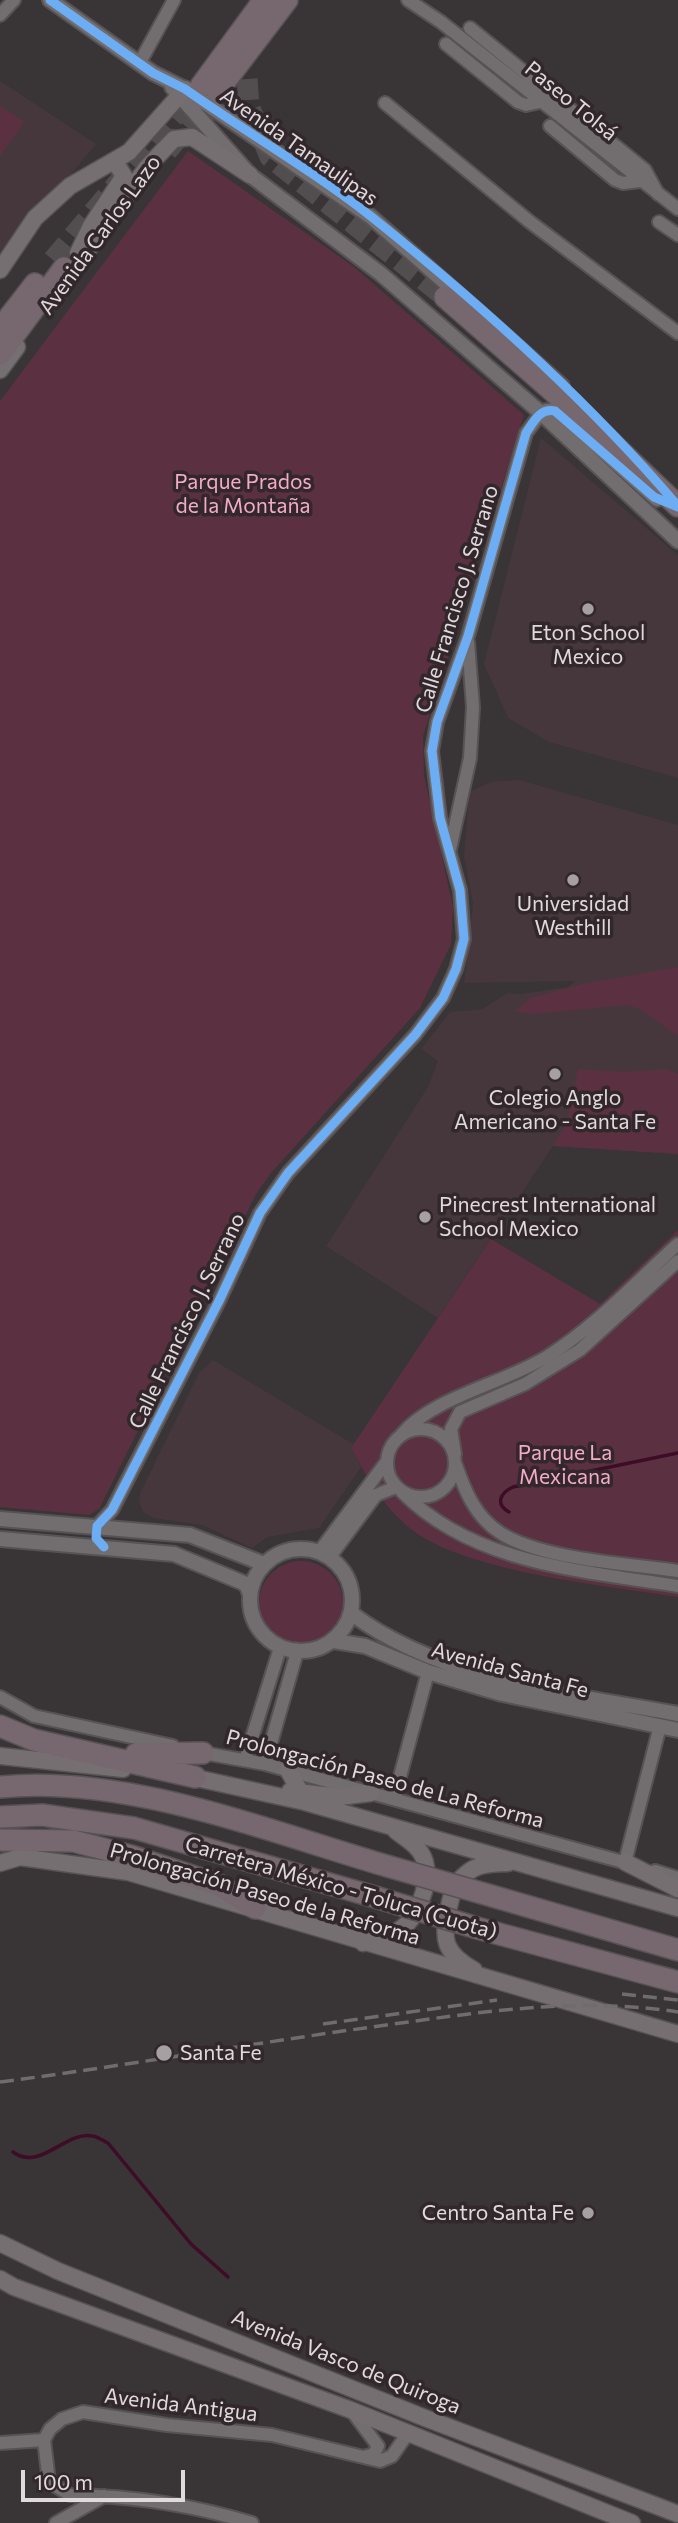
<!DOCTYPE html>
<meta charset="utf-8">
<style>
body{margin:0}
#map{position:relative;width:678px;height:2523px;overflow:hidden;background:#393436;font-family:Commissioner,sans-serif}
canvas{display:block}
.scale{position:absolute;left:21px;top:2470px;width:164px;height:32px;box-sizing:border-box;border:4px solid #e1dadc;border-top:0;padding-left:9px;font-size:21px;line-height:24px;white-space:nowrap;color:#e1dadc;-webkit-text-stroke:5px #32272b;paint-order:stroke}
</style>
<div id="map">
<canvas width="678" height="2523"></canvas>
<div class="scale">100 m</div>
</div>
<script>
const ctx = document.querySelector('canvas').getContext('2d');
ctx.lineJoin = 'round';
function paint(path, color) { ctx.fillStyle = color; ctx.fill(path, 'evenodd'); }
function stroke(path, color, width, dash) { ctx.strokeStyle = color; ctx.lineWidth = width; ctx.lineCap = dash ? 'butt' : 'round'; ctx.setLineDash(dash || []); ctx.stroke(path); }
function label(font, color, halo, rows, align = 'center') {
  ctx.font = font + ' Commissioner,sans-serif'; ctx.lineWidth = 7; ctx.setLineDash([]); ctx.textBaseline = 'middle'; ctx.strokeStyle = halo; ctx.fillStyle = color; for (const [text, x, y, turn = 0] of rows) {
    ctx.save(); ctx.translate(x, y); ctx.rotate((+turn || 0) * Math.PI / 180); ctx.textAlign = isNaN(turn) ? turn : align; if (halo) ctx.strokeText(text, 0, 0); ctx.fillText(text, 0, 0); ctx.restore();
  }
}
paint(new Path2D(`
 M 0,81 L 96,144 L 46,205 L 0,276 Z
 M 541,438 L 678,555 L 678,778 L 549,742 L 508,718 L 484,664 Z
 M 519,780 L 678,825 L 678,1154 L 553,1146 L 438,1318 L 326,1246 L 428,1087 L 438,1061 L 421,1049 L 450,1012 L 483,1009 L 507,993 L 520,994 L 569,987 L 575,981 L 464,983 L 473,904 L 464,856 L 469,792 L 491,782 Z
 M 213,1360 L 353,1444 L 351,1449 L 361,1467 L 319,1528 L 268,1537 L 252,1548 L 202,1525 L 153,1518 L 144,1513 L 139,1502 L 140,1493 L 199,1373 Z`), '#46373c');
paint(new Path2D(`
 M 0,106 L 24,122 L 0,156 Z
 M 188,151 L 353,266 L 524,415 L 423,736 L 424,776 L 453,907 L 451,944 L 420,1008 L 271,1173 L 256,1194 L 99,1509 L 89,1515 L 0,1507 L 0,401 Z
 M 678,967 L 678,1036 L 640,1009 L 627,1005 L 532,1014 L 515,1011 L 531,998 L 582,984 Z
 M 578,1069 L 625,1072 L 667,1069 L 678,1074 L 678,1154 L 553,1146 L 567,1123 Z
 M 678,1230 L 678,1597 C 608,1586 465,1572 411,1529 C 384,1508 367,1478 351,1448 L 491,1239 L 600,1304 Z
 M259 1603a42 42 0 1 1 84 0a42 42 0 1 1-84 0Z`), '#5b3142');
stroke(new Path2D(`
 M 509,1512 C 495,1504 500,1493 513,1487 L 678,1453
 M 13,2152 C 40,2172 65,2131 92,2136 C 97,2136 103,2141 108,2143 L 191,2244 L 228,2277`), '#3e0c26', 3.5);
stroke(new Path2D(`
 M 247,79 L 249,106 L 270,157 L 445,297
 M 167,151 L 217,92
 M 53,260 L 199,87`), '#524d4f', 21, [21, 10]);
const minor = new Path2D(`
 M 408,0 L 441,22 L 678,209
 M 0,15 L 14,0
 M 470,28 L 645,170 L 658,194
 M 446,44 L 518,102 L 526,105 L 540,102
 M 139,64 L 174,0
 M 385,103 L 530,222 L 678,333
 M 550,126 L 615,180 L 623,183 L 640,181
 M 659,222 L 678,235
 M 450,849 L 470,758 L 473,707 L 468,642
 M387 1463a34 34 0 1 1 68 0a34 34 0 1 1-68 0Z
 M 402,1434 C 433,1397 503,1384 548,1356 C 596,1326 636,1282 678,1244
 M 455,1454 L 451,1429 L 460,1412 L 525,1384 L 580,1350 L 678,1261
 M 456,1465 C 465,1491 475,1516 499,1532 C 538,1559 630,1564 678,1571
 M 402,1492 C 473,1564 583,1571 678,1586
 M 97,1526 L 112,1510 L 219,1301 L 260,1213 L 288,1173 L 415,1035 L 443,998 L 456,969 L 464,939 L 460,890 L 440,818 L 432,751 L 437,722 L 468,636 L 526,433 L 541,413
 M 319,1552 L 387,1461
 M 329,1558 L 376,1495 L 396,1487
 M 0,1697 L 34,1716 L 173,1746
 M 198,1752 L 265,1764 L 634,1865
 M 245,1760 L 280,1648
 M 265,1764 L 297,1652
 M 394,1799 L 428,1672
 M 625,1862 L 660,1726
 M 655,1871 L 678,1878
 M 351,2410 L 378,2446 L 374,2454 L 364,2457
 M 0,2443 L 44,2440
 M 56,2523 L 104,2496
 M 252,2523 C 193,2505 131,2496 70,2495 L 49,2482 L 44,2440 L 50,2429 L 62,2419 L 83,2412 L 167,2425 L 272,2435 L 380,2461 L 392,2456 L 408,2433`);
const tertiary = new Path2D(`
 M 50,0 L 153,73 L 185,89 L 371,217 L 562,386
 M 172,87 L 250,175 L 381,274 L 541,413 L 678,541
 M 541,413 C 551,408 556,412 565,418 L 657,499
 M 0,1519 L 190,1535 L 264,1564
 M 0,1539 L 174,1554 L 246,1584 L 250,1594
 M250 1600a51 51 0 1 1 102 0a51 51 0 1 1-102 0Z
 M 351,1613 C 437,1679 573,1695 678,1714
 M 334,1641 L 365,1646 L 428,1672 L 502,1694 L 678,1730`);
const secondary = new Path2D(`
 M 78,253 L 91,226 L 124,176 L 115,162
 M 0,270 L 35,218 L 70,186 L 129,152 L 185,89
 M 60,289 L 147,167 L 174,139 L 192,137 L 250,175
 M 0,370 L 17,347
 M 0,1756 L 123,1769
 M 288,1770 L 303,1797
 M 187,1776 L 305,1802 L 678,1908
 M 290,1791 L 339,1797 L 371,1793
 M 625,1862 L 678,1889
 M 0,1863 L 20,1857 L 128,1872 L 678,2034
 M 363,1943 C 375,1939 388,1937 399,1930 C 417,1920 431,1883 425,1862 C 421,1847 408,1840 396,1831
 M 474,1970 C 444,1953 441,1939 449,1907 C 451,1895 456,1882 466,1874 C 478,1863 493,1864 508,1863
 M 0,2243 L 58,2271 L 425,2418 L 678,2514
 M 0,2279 L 14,2287 L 351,2410 L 632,2523`);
const motorway = new Path2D(`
 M 201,86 L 264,0
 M 217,92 L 287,0
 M 445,297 L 602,434 L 678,506
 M 0,329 L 35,284
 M 0,354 L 64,268
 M 0,1726 L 34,1740 L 195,1777
 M 136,1754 L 203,1753
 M 0,1787 C 125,1774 267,1831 387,1866
 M 0,1817 L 42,1815 L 134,1828 L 375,1897
 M 0,1840 L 73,1841 L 131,1856 L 219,1885 L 255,1908
 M 492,1896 L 678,1950
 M 477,1928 L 678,1982`);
stroke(minor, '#575253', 16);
stroke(tertiary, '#575253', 18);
stroke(secondary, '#575253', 19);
stroke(motorway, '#575253', 24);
stroke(minor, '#726d6f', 12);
stroke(tertiary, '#726d6f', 14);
stroke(secondary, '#766f72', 16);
stroke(motorway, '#76686e', 21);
stroke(new Path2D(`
 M 622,1994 L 678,2000
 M 323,2024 L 497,2000
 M 0,2082 C 124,2066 248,2044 372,2027 C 475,2013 574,1996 678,2012`), '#706b6d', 3.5, [14, 7]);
const motorwayBridge = new Path2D(`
 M 387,1866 L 492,1896
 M 375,1897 L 477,1928`);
stroke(motorwayBridge, '#575253', 24, []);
stroke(motorwayBridge, '#76686e', 21);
stroke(new Path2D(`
 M 50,0 L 153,73 L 185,89 C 247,133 314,171 373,218 C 478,302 590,403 677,505
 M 104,1547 L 96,1538 L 97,1526 L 112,1510 L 219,1301 L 260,1213 L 288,1173 L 415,1035 L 443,998 L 456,969 L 464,939 L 460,890 L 440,818 L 432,751 L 437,722 L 468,636 L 526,433 C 534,421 540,408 555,411 L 654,497 L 678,507`), '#6dadf4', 9);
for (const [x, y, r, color] of [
 [588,609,7,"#a6a0a2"],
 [573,880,7,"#a6a0a2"],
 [555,1074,7,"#a6a0a2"],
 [425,1217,7,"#a6a0a2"],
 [164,2053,9,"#a6a0a2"],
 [588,2213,7,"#a6a0a2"]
]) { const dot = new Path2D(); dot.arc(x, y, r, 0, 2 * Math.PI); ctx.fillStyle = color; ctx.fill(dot); stroke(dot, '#32272b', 2.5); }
label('21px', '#e1dadc', '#32272b', [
 ["Paseo Tolsá",571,101,39],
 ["Avenida Tamaulipas",299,147,35],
 ["Avenida Carlos Lazo",100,235,-54],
 ["Calle Francisco J. Serrano",457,599,-73],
 ["Calle Francisco J. Serrano",187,1321,-64],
 ["Avenida Santa Fe",510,1670,15],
 ["Prolongación Paseo de La Reforma",385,1779,15],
 ["Carretera México - Toluca (Cuota)",341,1888,16],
 ["Prolongación Paseo de la Reforma",265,1894,16],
 ["Avenida Vasco de Quiroga",346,2362,22],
 ["Avenida Antigua",181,2405,7]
]);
label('21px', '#f5abc7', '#32272b', [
 ["Parque Prados",243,482],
 ["de la Montaña",243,506],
 ["Parque La",565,1453],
 ["Mexicana",565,1477]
]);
label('21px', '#e1dadc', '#32272b', [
 ["Eton School",588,633],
 ["Mexico",588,657],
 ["Universidad",573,904],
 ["Westhill",573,928],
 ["Colegio Anglo",555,1098],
 ["Americano - Santa Fe",555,1122],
 ["Pinecrest International",439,1205,"left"],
 ["School Mexico",439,1229,"left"],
 ["Santa Fe",180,2053,"left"],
 ["Centro Santa Fe",574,2213,"right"]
]);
</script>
